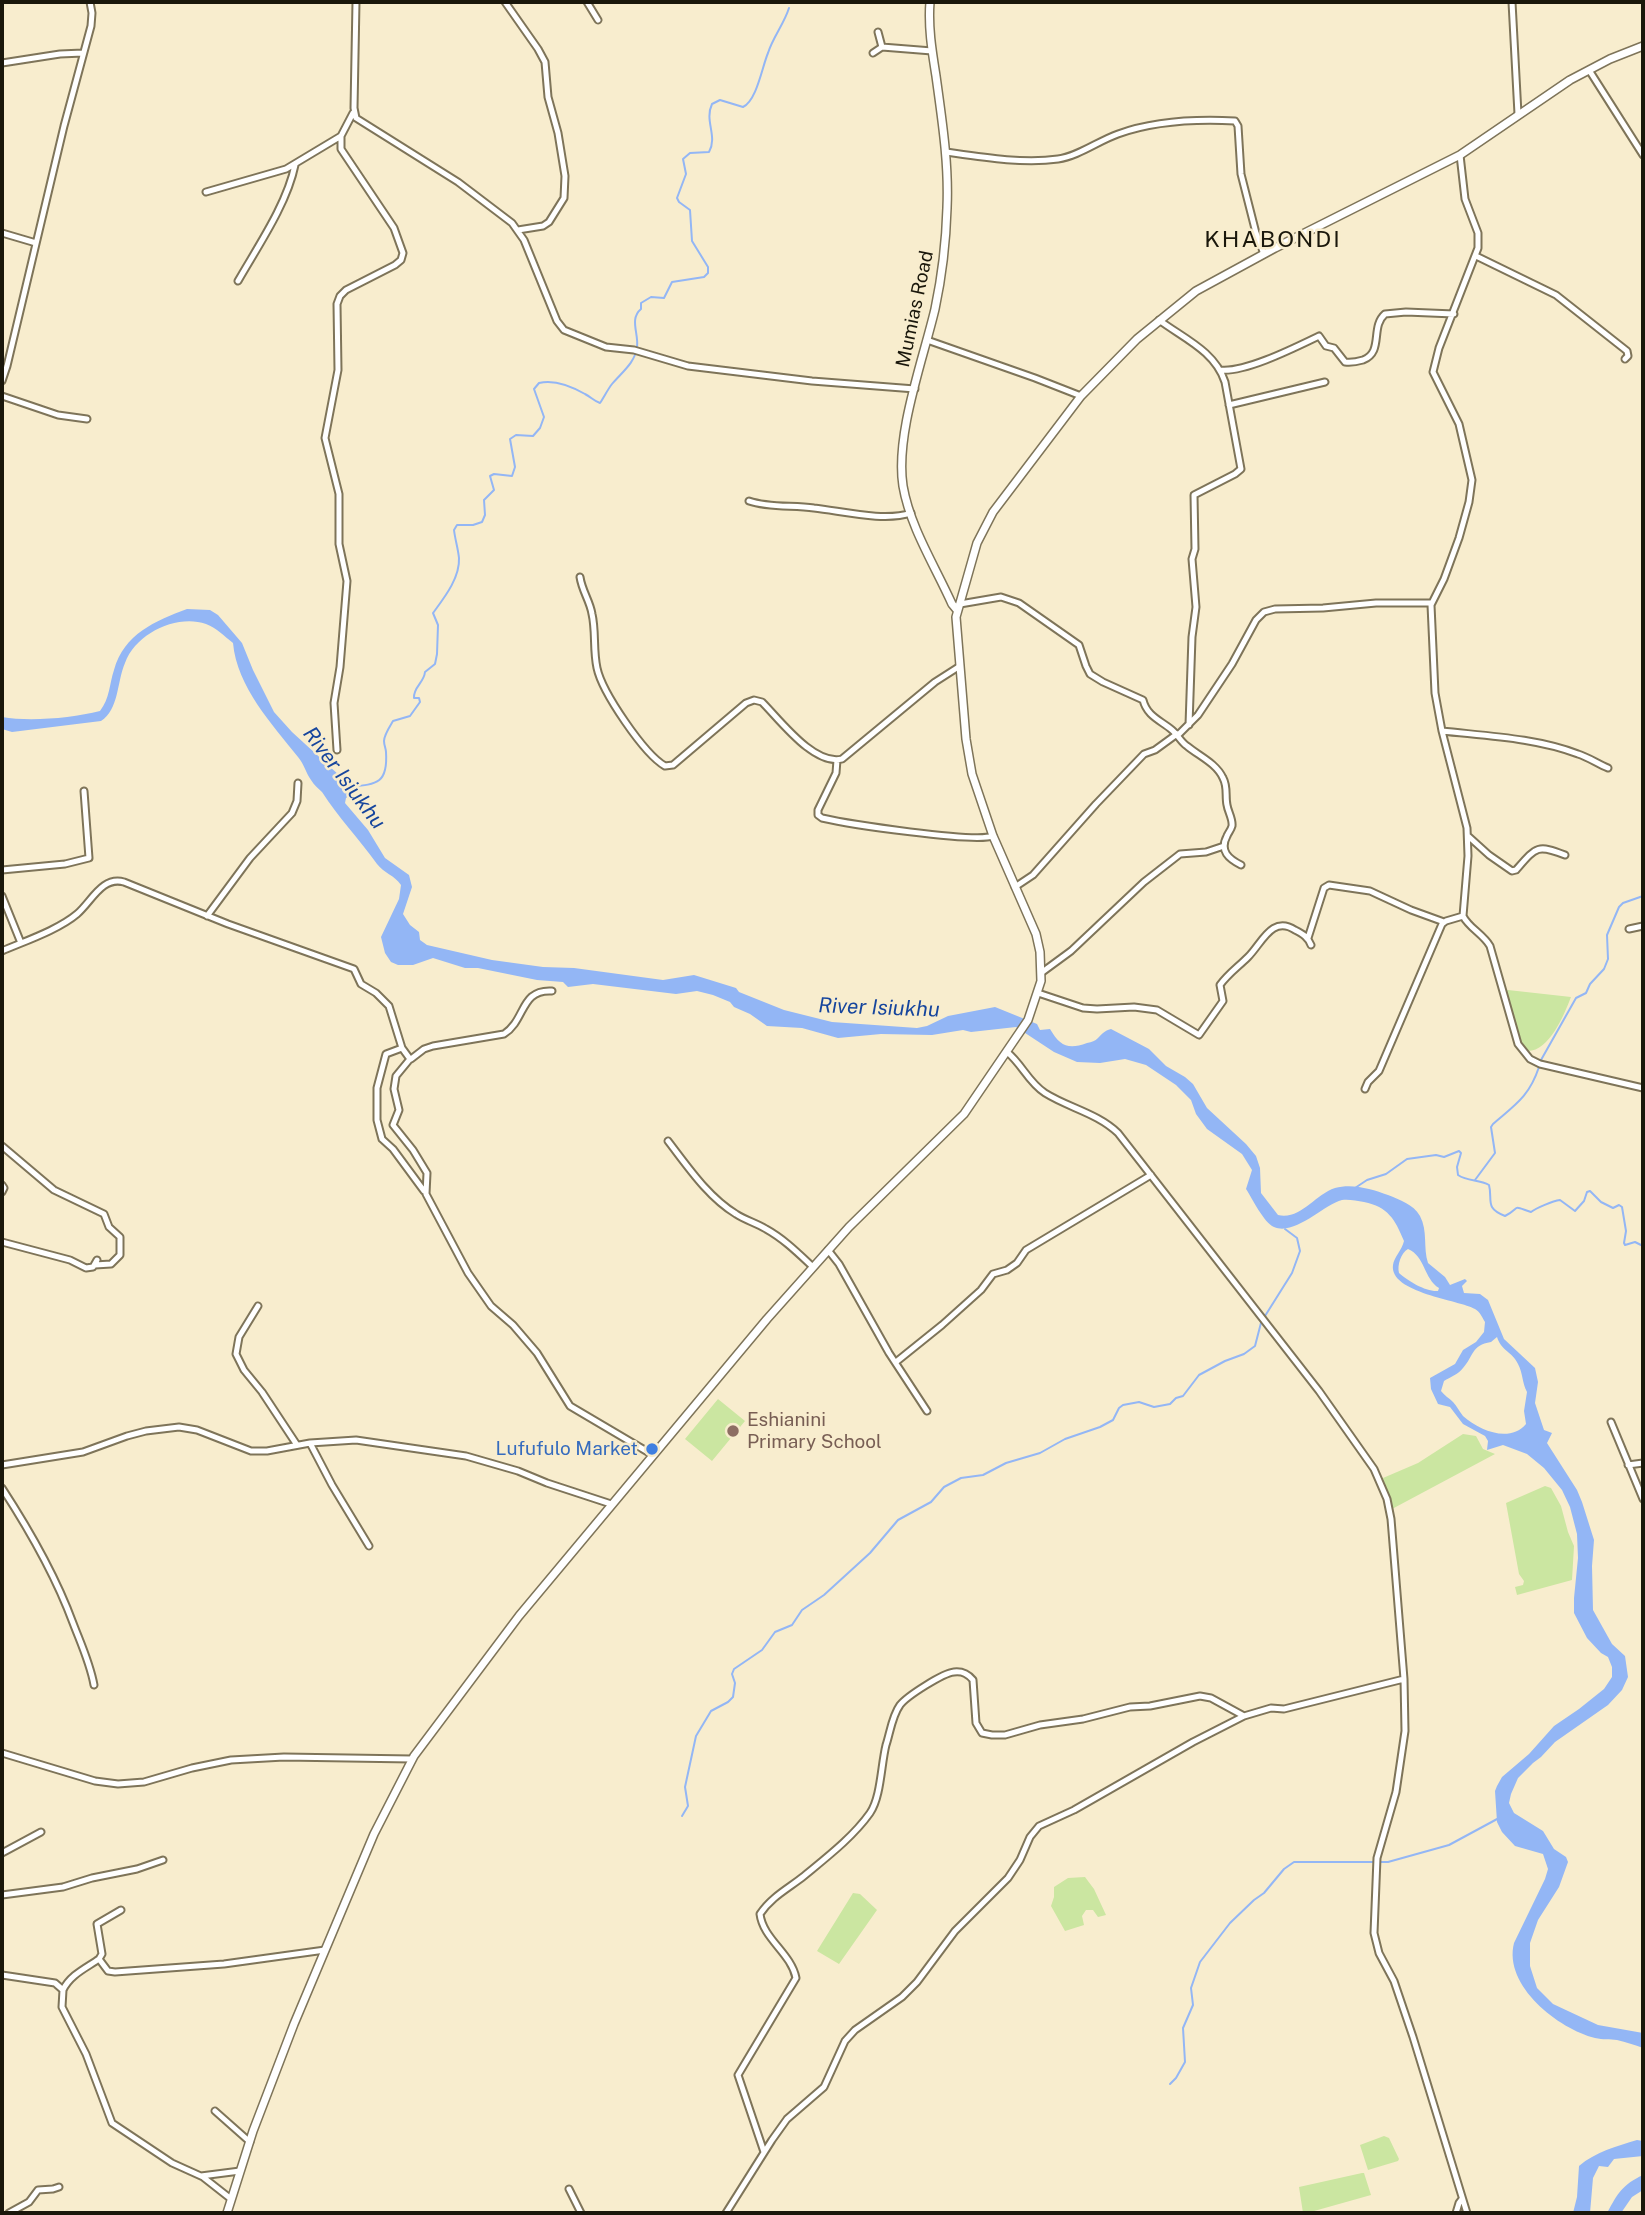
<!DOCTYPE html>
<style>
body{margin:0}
#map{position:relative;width:1645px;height:2215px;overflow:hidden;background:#f8edce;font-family:"Public Sans",sans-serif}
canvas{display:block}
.frame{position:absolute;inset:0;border:4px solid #1a170b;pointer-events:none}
</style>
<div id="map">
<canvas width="1645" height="2215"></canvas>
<div class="frame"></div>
</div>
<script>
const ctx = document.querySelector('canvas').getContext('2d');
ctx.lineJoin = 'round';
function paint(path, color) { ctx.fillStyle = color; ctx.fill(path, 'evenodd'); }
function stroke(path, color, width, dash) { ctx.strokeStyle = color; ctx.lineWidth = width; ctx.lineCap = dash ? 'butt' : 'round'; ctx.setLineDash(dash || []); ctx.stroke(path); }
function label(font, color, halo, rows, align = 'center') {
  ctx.font = font + ' "Public Sans",sans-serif'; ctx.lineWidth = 5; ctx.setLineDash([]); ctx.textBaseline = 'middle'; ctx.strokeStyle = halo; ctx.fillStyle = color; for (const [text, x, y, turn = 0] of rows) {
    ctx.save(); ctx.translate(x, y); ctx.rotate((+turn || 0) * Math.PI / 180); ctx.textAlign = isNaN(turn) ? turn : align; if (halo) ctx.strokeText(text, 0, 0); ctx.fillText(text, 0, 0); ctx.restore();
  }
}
paint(new Path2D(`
 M 1508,990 L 1571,997 C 1564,1015 1549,1052 1527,1051 L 1519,1042 L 1505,992 Z
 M 718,1399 L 745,1421 L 712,1461 L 685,1439 Z
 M 1463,1434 L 1476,1436 L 1483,1449 L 1495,1454 L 1392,1509 L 1383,1478 L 1418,1463 Z
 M 1545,1486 L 1551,1488 L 1561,1506 L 1568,1532 L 1574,1546 L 1572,1580 L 1517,1595 L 1515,1587 L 1523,1585 L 1524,1581 L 1519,1574 L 1506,1503 Z
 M 1085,1877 L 1094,1889 L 1106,1915 L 1098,1917 L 1093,1910 L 1086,1910 L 1082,1916 L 1084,1925 L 1065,1931 L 1051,1906 L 1054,1897 L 1054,1887 L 1068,1878 Z
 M 853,1893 L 860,1894 L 877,1910 L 839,1964 L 817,1951 Z
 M 1384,2136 L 1389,2138 L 1399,2159 L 1398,2161 L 1368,2170 L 1360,2145 Z
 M 1362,2173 L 1364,2173 L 1371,2195 L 1307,2213 L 1303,2213 L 1299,2187 Z`), '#cbe6a1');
paint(new Path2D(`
 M 187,609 L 210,610 L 218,615 L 242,643 L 253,670 L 274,712 L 292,732 L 352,787 L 352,794 L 346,798 L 345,803 L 368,830 L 385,858 L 409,875 L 412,887 L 403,914 L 410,925 L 419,932 L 420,940 L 427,945 L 492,960 L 543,967 L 574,968 L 663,980 L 694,975 L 736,988 L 739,992 L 784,1010 L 832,1022 L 917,1028 L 927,1026 L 948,1016 L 995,1007 L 1037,1024 L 1040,1030 L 1050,1029 C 1060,1046 1068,1050 1087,1043 C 1092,1042 1095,1041 1098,1038 C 1103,1033 1104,1031 1111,1029 L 1149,1049 L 1166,1066 L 1185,1077 L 1193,1084 L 1207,1108 L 1246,1144 L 1256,1156 L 1260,1168 L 1261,1193 L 1278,1215 C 1301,1220 1314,1195 1335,1188 C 1352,1183 1372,1189 1388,1195 C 1400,1200 1413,1204 1420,1216 C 1428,1231 1423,1248 1428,1263 L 1445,1277 L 1450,1285 L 1465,1279 L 1467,1281 L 1462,1286 L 1464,1293 L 1480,1294 L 1488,1300 L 1504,1339 L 1535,1368 L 1538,1382 L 1535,1403 L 1544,1430 L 1552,1433 L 1547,1443 L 1577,1490 L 1582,1502 L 1594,1540 L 1592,1566 L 1593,1610 L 1612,1644 L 1625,1656 L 1628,1677 L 1622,1690 L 1608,1705 L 1555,1742 L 1541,1757 L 1533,1763 L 1518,1778 L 1511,1794 L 1509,1803 L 1514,1813 L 1543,1831 L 1554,1849 L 1566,1857 L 1568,1862 L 1559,1887 L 1538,1920 L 1530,1943 L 1530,1966 L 1537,1988 L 1553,2004 L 1598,2025 L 1643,2033 L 1643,2048 C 1635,2045 1626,2042 1617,2040 C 1610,2039 1603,2040 1595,2038 C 1559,2029 1503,1986 1514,1943 L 1545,1879 L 1548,1869 L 1543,1854 L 1515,1846 L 1502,1832 L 1497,1822 L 1495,1791 L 1497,1786 L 1502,1777 L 1529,1754 L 1554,1726 L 1579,1709 L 1604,1689 L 1612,1677 L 1612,1667 L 1608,1657 L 1601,1653 L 1587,1638 L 1574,1613 L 1574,1598 L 1578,1558 L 1577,1534 L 1570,1507 L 1562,1490 L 1544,1468 L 1527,1454 L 1503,1445 L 1487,1450 L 1488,1441 L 1485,1436 L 1463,1424 L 1450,1407 L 1438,1404 L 1431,1389 L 1430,1378 L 1455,1364 L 1463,1350 L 1476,1342 L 1484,1332 L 1485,1322 C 1482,1317 1480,1312 1475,1309 C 1460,1300 1389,1293 1393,1265 C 1394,1257 1402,1250 1404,1241 C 1395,1219 1388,1207 1364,1202 C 1357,1201 1349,1199 1342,1200 C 1323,1205 1295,1236 1274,1227 C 1264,1223 1252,1198 1246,1189 L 1252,1170 L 1242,1154 L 1207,1129 L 1196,1114 L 1191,1100 L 1176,1085 L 1146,1065 L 1125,1059 L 1100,1063 L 1077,1062 L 1054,1052 L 1016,1027 L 971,1032 L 963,1030 L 932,1035 L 881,1034 L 838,1038 L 802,1028 L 767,1026 L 750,1014 L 734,1007 L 730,1002 L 713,995 L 697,991 L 676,994 L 593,984 L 568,987 L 563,982 L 537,980 L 478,968 L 465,968 L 433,958 L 413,965 L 398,965 L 391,962 L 385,953 L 381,937 L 399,899 L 401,885 C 394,875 384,873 377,864 C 359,839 338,817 322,792 C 318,788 314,785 311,780 C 306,773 304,764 298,757 C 272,724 237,687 233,643 C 224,636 217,628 206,624 C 177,614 136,633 125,663 C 117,681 119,710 101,721 L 12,732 L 2,729 L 2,717 C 30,722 72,718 100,711 C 110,698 109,685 114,670 C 124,634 155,621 187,609 ZM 1408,1249 C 1425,1256 1424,1279 1439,1288 L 1438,1291 C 1426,1292 1408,1281 1399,1273 C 1397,1265 1401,1253 1408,1249 ZM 1497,1337 C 1502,1352 1512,1351 1518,1364 C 1523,1373 1522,1383 1527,1392 L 1524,1411 L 1526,1424 C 1510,1443 1480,1431 1463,1416 C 1459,1411 1457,1406 1453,1402 C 1449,1398 1445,1396 1441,1391 L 1444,1381 C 1450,1377 1459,1374 1463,1368 C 1474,1356 1471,1345 1491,1342 Z
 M 1637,2140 L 1643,2141 L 1643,2156 L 1614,2159 L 1608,2167 L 1599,2166 L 1593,2178 L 1590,2213 L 1573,2213 L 1577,2197 L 1579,2166 C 1595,2152 1617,2146 1637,2140 Z
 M 1643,2175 L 1643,2190 L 1632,2197 L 1621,2213 L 1607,2213 C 1618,2193 1622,2185 1643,2175 Z`), '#93b6f5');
stroke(new Path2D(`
 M 350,787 C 378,784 388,783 386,752 C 386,749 384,745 384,741 C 384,735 390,726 393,721 L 410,716 L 420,702 L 419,698 L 414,698 C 413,687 424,683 425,672 L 435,664 L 437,654 L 438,625 L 433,613 C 444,598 460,578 459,558 C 458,548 455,539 454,530 L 457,525 L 473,525 L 482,522 L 485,515 L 484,500 L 494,490 L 490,476 L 494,474 L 512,476 L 515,467 L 510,439 L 516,435 L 533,436 L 540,428 L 544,417 L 534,389 L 539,383 C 555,379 571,386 585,394 C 591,397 594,401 600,403 C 604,397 608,389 612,384 C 622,372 635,363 637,347 C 639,334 629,319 641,309 L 641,303 L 651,297 L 664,298 L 672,282 L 704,277 L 708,273 L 708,267 L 692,241 L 690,210 L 679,202 L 677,198 L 686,174 L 683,159 L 690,153 L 709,152 C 718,136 704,121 712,104 L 720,100 L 743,107 C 757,100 762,67 768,53 C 773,37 784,24 789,8
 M 1541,1060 L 1576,998 L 1586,993 L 1590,984 L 1604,969 L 1608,959 L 1607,935 L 1619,907 L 1623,903 L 1643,896
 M 1475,1180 L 1495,1153 L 1491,1127 L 1493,1124 C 1515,1105 1529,1097 1539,1067
 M 1355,1188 L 1367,1180 L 1386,1174 L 1407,1159 L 1436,1155 L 1444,1157 L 1459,1151 L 1461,1153 L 1457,1167 L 1458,1175 C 1468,1182 1479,1179 1489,1185 C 1493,1200 1484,1208 1505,1216 C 1522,1207 1510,1205 1531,1212 C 1536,1208 1553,1201 1560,1200 L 1575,1211 L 1584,1201 L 1587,1192 L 1590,1191 L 1601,1202 L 1613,1208 L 1619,1205 L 1622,1207 L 1626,1231 L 1624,1243 L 1625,1245 L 1635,1242 L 1643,1246
 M 1265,1316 L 1292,1273 L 1300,1251 L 1297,1238 L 1285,1229
 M 682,1816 L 688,1806 L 685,1787 L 696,1736 L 711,1711 L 728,1702 L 733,1697 L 735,1683 L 732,1674 L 734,1669 L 762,1650 L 775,1632 L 792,1625 L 802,1610 L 824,1595 L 870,1553 L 898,1520 L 931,1502 L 944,1487 L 961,1478 L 983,1475 L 1006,1463 L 1040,1453 L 1065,1439 L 1100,1427 L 1113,1420 L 1119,1408 L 1123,1405 L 1139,1402 L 1154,1407 L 1170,1404 L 1176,1398 L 1183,1396 L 1199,1375 L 1225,1361 L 1244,1354 L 1255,1346 L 1262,1319
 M 1380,1862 L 1388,1862 L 1449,1845 L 1499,1818
 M 1170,2084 L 1176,2078 L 1185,2062 L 1183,2028 L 1193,2005 L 1191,1988 L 1200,1962 L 1230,1923 L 1254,1900 L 1264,1893 L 1284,1869 L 1294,1862 L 1374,1862`), '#93b6f5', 2);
const street = new Path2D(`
 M 356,2 L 354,108 L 356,118 L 458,182 L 512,223 L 524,240 L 557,321 L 564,330 L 606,347 L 634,350 L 688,366 L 812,381 L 915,389
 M 505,2 L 538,49 L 545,62 L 548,97 L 558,133 L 565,176 L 564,198 L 549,222 L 543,226 L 518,230
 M 587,2 L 598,20
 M 1512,2 L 1518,114
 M 878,32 L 882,47 L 932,51
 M 873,53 L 882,47
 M 2,63 L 60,54 L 83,53
 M 1589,70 L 1643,155
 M 946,152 C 981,157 1023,164 1058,159 C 1079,156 1098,141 1118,134 C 1154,121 1197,119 1235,121 L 1238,126 L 1241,174 L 1256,233 L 1264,254
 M 1460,155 L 1465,199 L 1478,233 L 1478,248 L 1439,348 L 1433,372 L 1459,424 L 1472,480 L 1469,502 L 1459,538 L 1444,579 L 1431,605 L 1435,693 L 1442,731 L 1467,828 L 1468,856 L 1463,916 C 1469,928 1483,934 1490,946 L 1518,1044 L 1530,1059 L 1540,1064 L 1643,1088
 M 206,192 L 286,169 L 341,136
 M 2,233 L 36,243
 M 1476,256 L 1556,295 L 1627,351 L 1628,356 L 1625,359
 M 238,281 C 258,246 287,204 295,165
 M 1159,320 C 1183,338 1215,351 1225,382 L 1241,469 L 1235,474 L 1194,495 L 1195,549 L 1192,559 L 1196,607 L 1192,637 L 1189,725
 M 927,340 L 1035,378 L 1081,396
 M 1220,370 C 1245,373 1296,347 1319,336 L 1326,346 L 1334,348 L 1345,362 C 1352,363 1356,362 1363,360 C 1384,352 1370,327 1385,314 L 1406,312 L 1454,314
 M 2,381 L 7,366 L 64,126 L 91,26 L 92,13 L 90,2
 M 2,396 L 58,415 L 87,419
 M 1229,405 L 1325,382
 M 749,501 C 769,508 793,505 814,508 C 842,511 884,522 911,513
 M 580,577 C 582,591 590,601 592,614 C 596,631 593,650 597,668 C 602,692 644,754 665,766 L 673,765 L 746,703 L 754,700 L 762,702 C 780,720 814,766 842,759 L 935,682 L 960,666
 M 960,604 L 1001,597 L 1019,603 L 1079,645 L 1086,666 L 1090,674 L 1103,682 L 1143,700 C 1147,716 1160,720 1172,730 C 1178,735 1181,742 1187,746 C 1199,756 1216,763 1223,778 C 1228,787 1225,796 1227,805 C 1228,812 1233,819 1232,826 C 1231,830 1228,833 1227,836 C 1219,851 1229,859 1241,865
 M 1442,731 C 1487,736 1536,738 1578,754 C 1588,757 1598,764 1608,768
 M 1178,735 L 1198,715 L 1232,664 L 1256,620 L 1264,612 L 1275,609 L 1323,608 L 1376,603 L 1431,603
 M 337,750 L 334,703 L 340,667 L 347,581 L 339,544 L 339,494 L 325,438 L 338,370 L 337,304 L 340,296 L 346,290 L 395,265 L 401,260 L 403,253 L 394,228 L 341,149 L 341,136 L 353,113
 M 837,760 L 836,773 L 818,810 L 818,815 L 822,818 C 848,824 974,843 993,836
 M 1468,836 L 1489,855 L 1512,871 L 1516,870 C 1536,847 1537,844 1565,855
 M 2,870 L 65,864 L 89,858 L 84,791
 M 1015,887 L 1033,875 L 1096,804 L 1144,754 L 1155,750 L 1177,734
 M 2,896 L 21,943
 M 207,916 L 250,858 L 292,813 L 297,801 L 298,783
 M 1629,929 L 1643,926
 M 1308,938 L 1324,888 L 1329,885 L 1370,891 L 1411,910 L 1444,922
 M 2,951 C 25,941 58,930 77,914 C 92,901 102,876 124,882 L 228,924 L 354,969 L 361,984 L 376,993 L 389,1006 L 402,1048 L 410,1059 L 396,1076 L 394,1089 L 399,1110 L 393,1125 L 413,1150 L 427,1173 L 426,1194 L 468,1273 L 491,1306 L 513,1325 L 537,1353 L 570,1406 L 653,1455
 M 1041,973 L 1071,951 L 1144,882 L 1180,854 L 1206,852 L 1224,846
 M 1038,993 L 1083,1008 L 1097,1009 L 1134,1007 L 1157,1010 L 1199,1035 L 1223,1001 L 1220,985 C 1228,974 1238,967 1248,957 C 1262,943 1272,915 1295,930 C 1303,934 1308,937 1311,945
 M 402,1048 L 386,1054 L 377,1088 L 377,1120 L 382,1139 L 393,1149 L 424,1191
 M 1007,1052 C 1022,1064 1028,1082 1045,1093 C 1069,1108 1097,1113 1118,1133 L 1319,1391 L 1374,1469 L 1387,1499 L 1391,1519 L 1404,1679 L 1405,1731 L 1396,1792 L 1377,1858 L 1374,1933 L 1379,1953 L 1394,1981 L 1413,2037 L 1467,2213
 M 411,1059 L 424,1049 L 433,1046 L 504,1034 C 526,1020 520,989 552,991
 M 1365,1089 L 1368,1082 L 1379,1071 L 1442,924 L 1446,921 L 1463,916
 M 668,1141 C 688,1167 708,1197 736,1214 C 745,1220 756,1223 766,1229 C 784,1239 798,1253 813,1267
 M 2,1146 L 54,1190 L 104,1214 L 109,1227 L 120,1237 L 120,1255 L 111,1264 L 95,1265
 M 2,1185 L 4,1188 L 2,1192
 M 2,1242 L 70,1260 L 86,1268 L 93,1267 L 97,1260
 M 828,1250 L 839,1264 L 889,1353 L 927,1411
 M 258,1306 L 239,1337 L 236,1354 L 244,1370 L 262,1392 L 297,1445
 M 896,1362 L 942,1325 L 981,1290 L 993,1274 L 1007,1270 L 1017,1263 L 1026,1250 L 1151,1175
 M 1611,1422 L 1643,1499
 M 310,1443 L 332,1485 L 369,1546
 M 2,1465 L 83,1452 L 127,1436 L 146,1431 L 179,1427 L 197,1430 L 251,1451 L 267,1451 L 310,1443 L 356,1440 L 466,1456 L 518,1471 L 547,1483 L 611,1504
 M 1628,1465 L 1643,1463
 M 2,1488 C 30,1531 55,1574 73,1623 C 81,1644 90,1663 94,1685
 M 2,1753 L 95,1781 L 118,1784 L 144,1782 L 192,1768 L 231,1760 L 284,1757 L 412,1759
 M 2,1853 L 41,1832
 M 2,1895 L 63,1887 L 92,1878 L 137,1869 L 163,1860
 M 99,1959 L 102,1954 L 97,1924 L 121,1910
 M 2,1975 L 55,1983 L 63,1990 L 62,2007 L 86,2054 L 112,2123 L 172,2163 L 203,2177 L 231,2199
 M 63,1990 C 70,1975 86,1968 99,1959 L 108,1971 L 115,1972 L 224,1964 L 325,1950
 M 215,2111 L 250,2142
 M 764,2152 L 738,2075 L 796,1978 C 791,1953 763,1939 760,1914 C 771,1897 789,1888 804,1876 C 827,1857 853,1837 870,1813 C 881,1797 881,1765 886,1745 C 890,1733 892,1716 900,1705 C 907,1696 943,1673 954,1672 C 963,1671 968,1674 973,1680 L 976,1723 L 982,1733 L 992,1735 L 1005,1735 L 1040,1725 L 1083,1719 L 1130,1707 L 1150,1706 L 1200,1696 L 1211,1698 L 1244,1716
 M 201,2176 L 240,2171
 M 569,2189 L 581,2213
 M 9,2213 L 29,2202 L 38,2190 L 53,2189 L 59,2187
 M 726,2213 L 772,2140 L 787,2119 L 824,2087 L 845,2041 L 855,2030 L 902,1997 L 917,1982 L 955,1931 L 1008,1878 L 1020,1860 L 1030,1837 L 1039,1826 L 1074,1810 L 1193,1742 L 1244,1716 L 1271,1708 L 1284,1709 L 1404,1679
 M 1456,2213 L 1459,2203 L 1462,2199`);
const secondary = new Path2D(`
 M 930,2 C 928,27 932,51 936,76 C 942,120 949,164 947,208 C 946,242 942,276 935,309 C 923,360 895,435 903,486 C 910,527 935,566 952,604 L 957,610
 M 227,2213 L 253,2131 L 294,2024 L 374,1834 L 414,1756 L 519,1616 L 767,1319 L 849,1227 L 964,1114 L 1028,1020 L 1041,981 L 1040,952 L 1036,934 L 993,836 L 972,774 L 966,739 L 956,617 L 977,543 L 993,512 L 1081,396 L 1137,339 L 1196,291 L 1275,248 L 1460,155 L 1570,80 L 1610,59 L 1643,46`);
stroke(street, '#7e7459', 9);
stroke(secondary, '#7e7459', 10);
stroke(street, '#fff', 5);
stroke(secondary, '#fff', 7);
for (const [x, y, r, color] of [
 [733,1431,7,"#8d6e63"],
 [652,1449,7,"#3f7fe0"]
]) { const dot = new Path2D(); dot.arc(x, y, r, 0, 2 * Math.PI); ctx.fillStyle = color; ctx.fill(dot); stroke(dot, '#f8edce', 2.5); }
label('19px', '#1a170b', '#f8edce', [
 ["Mumias Road",915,309,-78]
]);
label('19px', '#785e54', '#f8edce', [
 ["Eshianini",747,1420],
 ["Primary School",747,1442]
], 'left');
label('19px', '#366cbe', '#f8edce', [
 ["Lufufulo Market",638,1449]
], 'right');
label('italic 21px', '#16459d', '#f8edce', [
 ["River Isiukhu",344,778,53],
 ["River Isiukhu",879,1008,2]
]);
ctx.letterSpacing = '2px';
label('23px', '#1a170b', '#f8edce', [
 ["KHABONDI",1273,240]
]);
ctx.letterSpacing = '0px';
</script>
